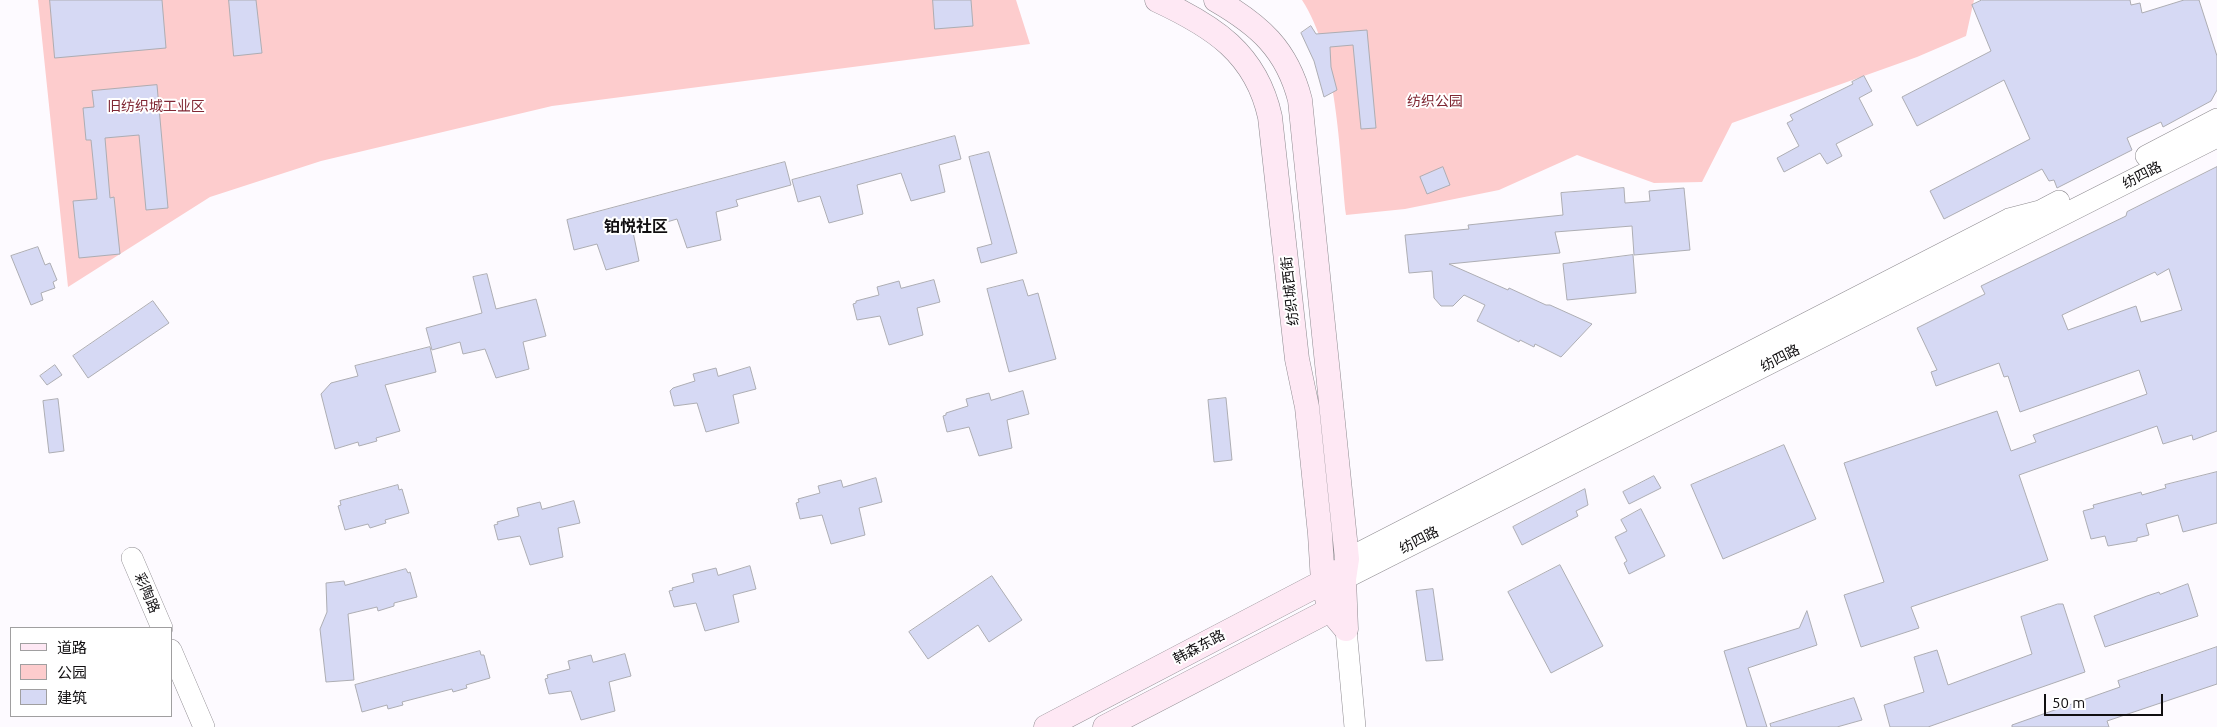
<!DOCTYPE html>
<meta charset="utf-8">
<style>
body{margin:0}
#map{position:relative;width:2217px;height:727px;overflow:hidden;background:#fdfaff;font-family:Ubuntu,"Noto Sans SC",sans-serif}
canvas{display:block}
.legend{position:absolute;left:10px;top:627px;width:162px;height:90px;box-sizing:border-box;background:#fff;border:1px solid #a09fa0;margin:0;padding:6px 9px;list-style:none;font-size:15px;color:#110f11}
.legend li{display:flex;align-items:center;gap:10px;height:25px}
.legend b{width:25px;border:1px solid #a09fa0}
.scale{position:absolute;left:2044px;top:694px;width:119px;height:22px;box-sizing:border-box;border:2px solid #110f11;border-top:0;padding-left:6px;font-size:15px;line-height:18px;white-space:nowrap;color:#110f11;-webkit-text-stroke:4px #fff;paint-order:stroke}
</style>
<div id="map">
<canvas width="2217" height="727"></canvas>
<ul class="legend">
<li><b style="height:6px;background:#fee8f4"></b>道路</li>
<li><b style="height:14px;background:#fdcccd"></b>公园</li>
<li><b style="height:14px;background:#d6d9f4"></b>建筑</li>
</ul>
<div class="scale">50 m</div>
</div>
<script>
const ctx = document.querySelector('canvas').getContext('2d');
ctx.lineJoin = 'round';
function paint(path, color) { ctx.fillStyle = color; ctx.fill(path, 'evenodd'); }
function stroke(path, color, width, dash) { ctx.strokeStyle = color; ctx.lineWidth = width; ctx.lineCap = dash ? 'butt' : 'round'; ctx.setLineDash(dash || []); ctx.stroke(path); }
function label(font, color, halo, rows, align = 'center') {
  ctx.font = font + ' Ubuntu,"Noto Sans SC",sans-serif'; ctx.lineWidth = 4; ctx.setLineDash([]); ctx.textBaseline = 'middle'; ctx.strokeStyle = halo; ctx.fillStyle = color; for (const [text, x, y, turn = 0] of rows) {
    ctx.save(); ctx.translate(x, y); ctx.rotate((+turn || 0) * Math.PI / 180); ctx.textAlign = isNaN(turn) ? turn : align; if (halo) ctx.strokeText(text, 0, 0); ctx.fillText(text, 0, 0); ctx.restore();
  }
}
paint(new Path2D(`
 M 38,0 L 1016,0 L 1030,44 L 552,106 L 321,161 L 210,197 L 68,287 Z
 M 1302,0 L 1974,0 L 1966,36 L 1917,57 L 1732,123 L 1702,182 L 1654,183 L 1577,155 L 1499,190 L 1405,209 L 1346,215 C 1339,151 1338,55 1302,0 Z`), '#fdcccd');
const building = new Path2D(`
 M 50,0 L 162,0 L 166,48 L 55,58 Z
 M 229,0 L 256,0 L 262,53 L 234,56 Z
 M 933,0 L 971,0 L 973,26 L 935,29 Z
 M 1982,0 L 2130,0 L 2131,5 L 2140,3 L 2142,13 L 2184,0 L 2199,0 L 2217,56 L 2217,90 L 2211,101 L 2163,127 L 2161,122 L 2127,138 L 2132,150 L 2057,188 L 2054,180 L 2049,181 L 2042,169 L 1944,219 L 1930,191 L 2030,139 L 2004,80 L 1917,126 L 1902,97 L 1991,51 L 1972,5 Z
 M 1311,26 L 1316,34 L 1367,30 L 1376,128 L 1361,129 L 1353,45 L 1330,47 L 1331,67 L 1337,90 L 1324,97 L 1314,61 L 1301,33 Z
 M 1864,76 L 1872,91 L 1859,98 L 1873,125 L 1836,144 L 1842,156 L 1827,164 L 1820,153 L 1784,172 L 1777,158 L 1799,146 L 1787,123 L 1793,120 L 1790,115 L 1853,84 L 1852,82 Z
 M 157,85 L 168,208 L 146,210 L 139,135 L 105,138 L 110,198 L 114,197 L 120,254 L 79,258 L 73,201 L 97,199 L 91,140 L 86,140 L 83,108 L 94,107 L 92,91 Z
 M 955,136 L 961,159 L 939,165 L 945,192 L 911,201 L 901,173 L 857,185 L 863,214 L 829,223 L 820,196 L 798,202 L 792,180 Z
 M 989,152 L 1017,253 L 981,263 L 977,248 L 992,244 L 969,157 Z
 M 785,162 L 791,185 L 736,200 L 738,206 L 716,212 L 721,240 L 687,248 L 677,219 L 633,232 L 639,261 L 606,270 L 597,244 L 574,250 L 567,220 Z
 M 1443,167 L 1450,185 L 1427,194 L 1420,177 Z
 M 2217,167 L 2217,431 L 2193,440 L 2192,435 L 2163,444 L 2157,426 L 2019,475 L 2048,560 L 1911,607 L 1919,628 L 1861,647 L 1844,595 L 1884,582 L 1844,463 L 1997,411 L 2011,451 L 2036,442 L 2033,435 L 2147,394 L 2139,370 L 2020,412 L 2008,376 L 2004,377 L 1999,363 L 1936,386 L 1931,372 L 1937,370 L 1917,328 L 1985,294 L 1981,286 L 2126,216 L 2127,212 ZM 2169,269 L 2182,310 L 2141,322 L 2136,306 L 2068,330 L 2062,315 L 2155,272 L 2157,275 Z
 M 1624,188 L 1625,203 L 1650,201 L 1649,191 L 1684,188 L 1690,250 L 1634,255 L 1632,226 L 1555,232 L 1560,253 L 1449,264 L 1508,290 L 1509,288 L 1546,305 L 1550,305 L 1592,324 L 1561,357 L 1535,344 L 1534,347 L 1520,340 L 1519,342 L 1477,321 L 1485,305 L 1464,295 L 1453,306 L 1441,306 L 1434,298 L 1432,271 L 1409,273 L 1405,235 L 1469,229 L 1468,225 L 1563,215 L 1561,193 Z
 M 38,247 L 45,265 L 50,263 L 57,280 L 53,282 L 55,288 L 41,293 L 43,300 L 31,305 L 11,256 Z
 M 1633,255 L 1636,293 L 1567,300 L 1563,264 Z
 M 487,274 L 496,309 L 536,299 L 546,336 L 523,342 L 529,369 L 496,378 L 485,349 L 463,354 L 460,342 L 432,350 L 426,328 L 482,313 L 473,277 Z
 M 934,280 L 940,302 L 917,308 L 923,335 L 889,345 L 880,316 L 857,320 L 853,304 L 856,303 L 856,301 L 879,295 L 877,287 L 899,281 L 901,288 Z
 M 1023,280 L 1028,296 L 1038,293 L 1056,359 L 1009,372 L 987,289 Z
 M 153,301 L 169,323 L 88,378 L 73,356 Z
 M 430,347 L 436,372 L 385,385 L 400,431 L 376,438 L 377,441 L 359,446 L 358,442 L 335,449 L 321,394 L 331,383 L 358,376 L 355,366 Z
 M 55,365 L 62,375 L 47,385 L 40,376 Z
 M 750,367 L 756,389 L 733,395 L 739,423 L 706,432 L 697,403 L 674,406 L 670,391 L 673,388 L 695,381 L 693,374 L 716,368 L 718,376 Z
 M 1023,391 L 1029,414 L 1007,420 L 1012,448 L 979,456 L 969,427 L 947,432 L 943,416 L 946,415 L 946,413 L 968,406 L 966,399 L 989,393 L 991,400 Z
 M 1226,398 L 1232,460 L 1214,462 L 1208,400 Z
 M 58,399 L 64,451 L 49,453 L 43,401 Z
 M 1784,445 L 1816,519 L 1723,559 L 1691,485 Z
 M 2217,472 L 2217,523 L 2183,532 L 2178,515 L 2146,524 L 2149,535 L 2137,538 L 2137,541 L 2108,546 L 2105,536 L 2091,539 L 2083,511 L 2094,508 L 2093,505 L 2141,492 L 2142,495 L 2166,488 L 2165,485 Z
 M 1654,476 L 1661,488 L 1629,504 L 1623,492 Z
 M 876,478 L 882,502 L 859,508 L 865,535 L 831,544 L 822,515 L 800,519 L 796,503 L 799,502 L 798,499 L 820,493 L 818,486 L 841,480 L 843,487 Z
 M 398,485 L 399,490 L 402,489 L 409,513 L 385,520 L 386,523 L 370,528 L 368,524 L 345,530 L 338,506 L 341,505 L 340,501 Z
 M 1585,489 L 1588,505 L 1576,511 L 1578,516 L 1522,545 L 1513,527 Z
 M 574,501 L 580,523 L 558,528 L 563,557 L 530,565 L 520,536 L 498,540 L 494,525 L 498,524 L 497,522 L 519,516 L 517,508 L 540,502 L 542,509 Z
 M 1641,509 L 1665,556 L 1629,574 L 1624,563 L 1627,561 L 1615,537 L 1627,531 L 1621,520 Z
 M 1560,565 L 1603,646 L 1551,673 L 1508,592 Z
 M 750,566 L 756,589 L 733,595 L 739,622 L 705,631 L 696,603 L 674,607 L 669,591 L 673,590 L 672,588 L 694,582 L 692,574 L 716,568 L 718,575 Z
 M 406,569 L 408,573 L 410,572 L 417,597 L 394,603 L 394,606 L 378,611 L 377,607 L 348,614 L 354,680 L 326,682 L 320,629 L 327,612 L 326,583 L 344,581 L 345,585 Z
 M 992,576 L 1022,620 L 989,642 L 978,625 L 928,659 L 909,632 Z
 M 2188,584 L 2198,616 L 2105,647 L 2094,616 L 2147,596 L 2159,592 L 2160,594 Z
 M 1433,589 L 1443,660 L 1426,661 L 1416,591 Z
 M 2058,604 L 2063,604 L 2085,672 L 1928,727 L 1890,727 L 1884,705 L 1924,692 L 1914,657 L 1937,650 L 1948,685 L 2032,654 L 2021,617 Z
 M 1807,611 L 1817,645 L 1748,668 L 1767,727 L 1747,727 L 1724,651 L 1799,628 Z
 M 2217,647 L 2217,684 L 2107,721 L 2109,727 L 2012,727 L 2012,725 L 2120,687 L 2118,681 Z
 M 480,651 L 481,655 L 484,655 L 490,678 L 466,685 L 467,688 L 453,692 L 452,689 L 402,702 L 403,705 L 388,709 L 387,705 L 362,712 L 355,685 Z
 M 625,654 L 631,676 L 609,682 L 615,711 L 581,720 L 571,691 L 549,694 L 545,679 L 548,678 L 547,675 L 570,669 L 568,661 L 591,655 L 593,662 Z
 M 1854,698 L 1862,720 L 1837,727 L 1771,727 L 1770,724 Z`);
paint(building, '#d6d9f4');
stroke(building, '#adadb3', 1);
const tertiary = new Path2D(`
 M 2146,156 L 2217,119
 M 132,558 L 162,628
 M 1347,559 L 2009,219 L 2040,211 L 2059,201
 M 1344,579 L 2217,137
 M 1346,629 L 1355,727
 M 171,650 L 204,727`);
const secondary = new Path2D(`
 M 1157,0 C 1213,26 1256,53 1270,117 L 1297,359 L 1307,407 L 1320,534 L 1323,582 L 1330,610 L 1346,629
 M 1216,0 C 1259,25 1287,49 1300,100 L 1347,559 L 1344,579 L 1346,629
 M 1046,727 L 1323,582 L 1333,572
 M 1105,727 L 1330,610 L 1336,596`);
stroke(tertiary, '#8e8b90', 22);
stroke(secondary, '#8e8b90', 25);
stroke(tertiary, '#fff', 21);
stroke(secondary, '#fee8f4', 24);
label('14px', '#802834', '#fff', [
 ["纺织公园",1435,101],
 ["旧纺织城工业区",156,106]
]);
label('14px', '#110f11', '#fff', [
 ["纺四路",2142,175,-27],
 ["纺织城西街",1290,291,-96],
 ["纺四路",1780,358,-27],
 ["纺四路",1419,540,-27],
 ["彩陶路",147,593,67],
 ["韩森东路",1199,647,-28]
]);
label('bold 16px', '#110f11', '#fff', [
 ["铂悦社区",636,227]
]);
</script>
